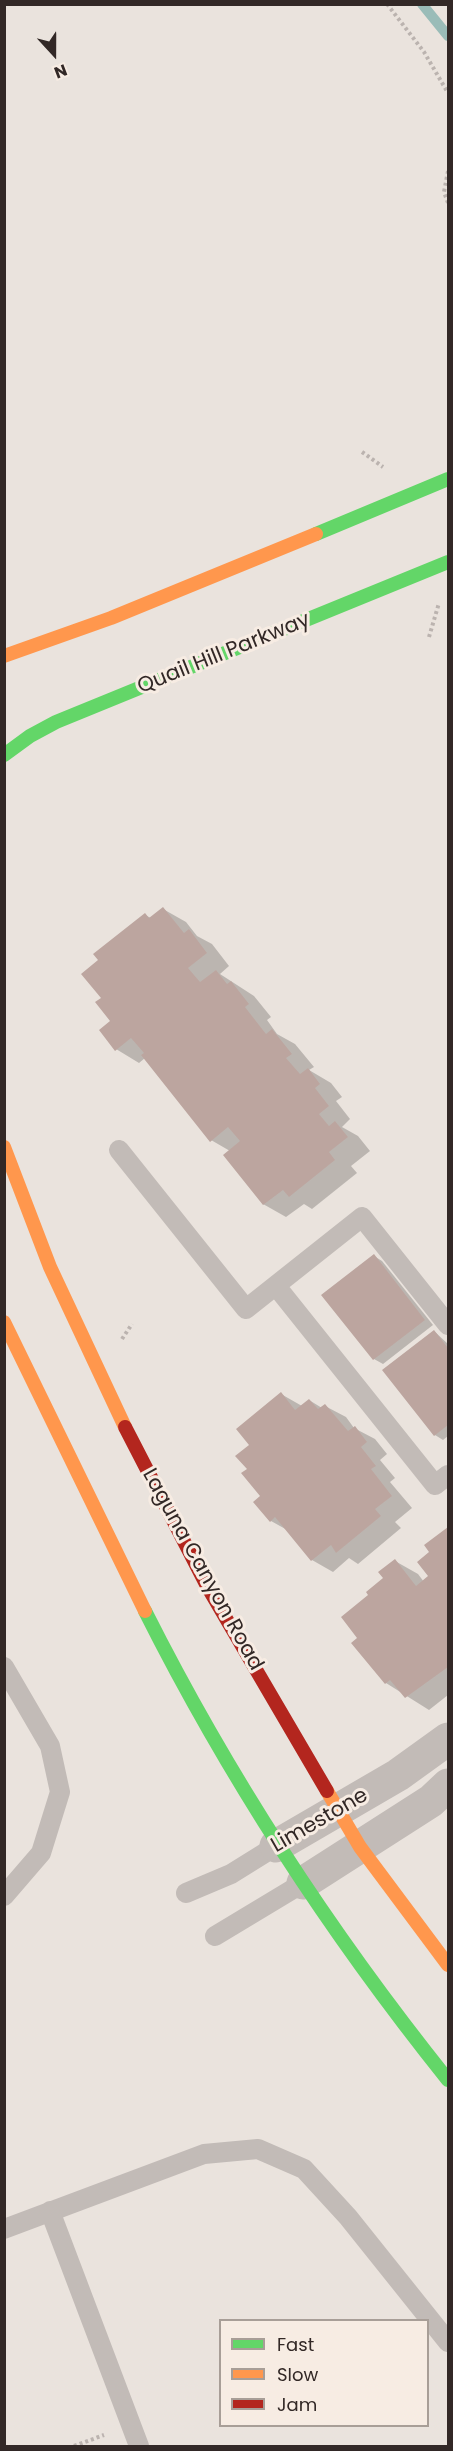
<!DOCTYPE html>
<style>
body{margin:0}
#map{position:relative;width:453px;height:2451px;overflow:hidden;background:#eae3dd;font-family:Poppins,sans-serif}
canvas{display:block}
.frame{position:absolute;inset:0;border:6px solid #322826;pointer-events:none}
.legend{position:absolute;left:219px;top:2319px;width:210px;height:108px;box-sizing:border-box;background:#f7ece3;border:2px solid #a89e97;margin:0;padding:8px 10px;list-style:none;font-size:18px;color:#322826}
.legend li{display:flex;align-items:center;gap:12px;height:30px}
.legend b{width:30px;border:2px solid #a89e97}
.north{position:absolute;left:24px;top:24px;width:60px;height:60px;-webkit-text-stroke:4px #f7ece3;paint-order:stroke;rotate:159deg;font-size:16px;font-weight:700;line-height:24px;text-align:center;color:#322826}
.north::after{content:'';display:block;margin:auto;width:21px;height:27px;background:#322826;clip-path:polygon(50% 0,100% 100%,50% 72%,0 100%)}
</style>
<div id="map">
<canvas width="453" height="2451"></canvas>
<div class="frame"></div>
<ul class="legend">
<li><b style="height:8px;background:#63d668"></b>Fast</li>
<li><b style="height:8px;background:#ff974d"></b>Slow</li>
<li><b style="height:8px;background:#b3261e"></b>Jam</li>
</ul>
<div class="north">N</div>
</div>
<script>
const ctx = document.querySelector('canvas').getContext('2d');
ctx.lineJoin = 'round';
function paint(path, color) { ctx.fillStyle = color; ctx.fill(path, 'evenodd'); }
function stroke(path, color, width, dash) { ctx.strokeStyle = color; ctx.lineWidth = width; ctx.lineCap = dash ? 'butt' : 'round'; ctx.setLineDash(dash || []); ctx.stroke(path); }
function label(font, color, halo, rows, align = 'center') {
  ctx.font = font + ' Poppins,sans-serif'; ctx.lineWidth = 6; ctx.setLineDash([]); ctx.textBaseline = 'middle'; ctx.strokeStyle = halo; ctx.fillStyle = color; for (const [text, x, y, turn = 0] of rows) {
    ctx.save(); ctx.translate(x, y); ctx.rotate((+turn || 0) * Math.PI / 180); ctx.textAlign = isNaN(turn) ? turn : align; if (halo) ctx.strokeText(text, 0, 0); ctx.fillText(text, 0, 0); ctx.restore();
  }
}
paint(new Path2D(`
 M 163,909 L 186,922 L 197,936 L 212,944 L 229,966 L 220,974 L 254,996 L 271,1017 L 267,1020 L 277,1034 L 295,1044 L 314,1067 L 309,1070 L 331,1083 L 342,1097 L 336,1101 L 350,1119 L 342,1127 L 358,1136 L 370,1151 L 351,1166 L 357,1173 L 312,1209 L 304,1204 L 286,1217 L 263,1204 L 230,1151 L 211,1140 L 145,1058 L 139,1063 L 116,1049 L 113,1021 L 103,999 L 145,915 L 151,918 Z
 M 374,1256 L 382,1261 L 433,1325 L 383,1364 L 374,1359 Z
 M 434,1331 L 448,1344 L 448,1436 L 443,1440 L 435,1435 Z
 M 281,1394 L 302,1406 L 309,1400 L 322,1408 L 325,1406 L 346,1417 L 354,1428 L 375,1439 L 387,1454 L 380,1460 L 395,1478 L 390,1482 L 412,1508 L 395,1522 L 401,1528 L 358,1564 L 349,1558 L 333,1572 L 312,1560 L 289,1531 L 271,1521 L 249,1469 L 251,1445 Z
 M 448,1529 L 448,1695 L 429,1710 L 386,1683 L 360,1638 L 370,1596 L 386,1579 L 395,1561 L 418,1574 L 424,1582 L 430,1576 L 432,1553 L 426,1546 Z`), '#0003');
stroke(new Path2D(`
 M 422,4 L 448,36`), '#9abcb8', 10);
paint(new Path2D(`
 M 163,907 L 184,933 L 189,929 L 207,953 L 188,968 L 200,982 L 216,970 L 227,984 L 231,981 L 249,1004 L 245,1007 L 266,1034 L 272,1029 L 292,1054 L 286,1058 L 300,1074 L 308,1068 L 320,1084 L 315,1088 L 329,1106 L 319,1114 L 329,1126 L 335,1121 L 348,1137 L 329,1152 L 335,1160 L 289,1197 L 283,1190 L 263,1205 L 223,1155 L 240,1141 L 228,1127 L 210,1142 L 141,1055 L 144,1053 L 131,1038 L 115,1051 L 99,1030 L 110,1021 L 95,1002 L 101,998 L 81,974 L 98,960 L 93,954 L 145,913 L 149,918 Z
 M 374,1254 L 425,1320 L 373,1360 L 321,1295 Z
 M 434,1330 L 448,1348 L 448,1425 L 434,1436 L 382,1370 Z
 M 281,1392 L 295,1410 L 309,1399 L 318,1409 L 325,1404 L 348,1431 L 355,1426 L 367,1442 L 361,1447 L 376,1466 L 371,1469 L 392,1496 L 375,1509 L 381,1516 L 336,1553 L 331,1545 L 311,1561 L 275,1517 L 270,1522 L 253,1502 L 260,1496 L 241,1473 L 247,1469 L 235,1456 L 249,1445 L 236,1429 Z
 M 448,1527 L 448,1667 L 405,1698 L 390,1680 L 385,1684 L 351,1643 L 357,1638 L 341,1617 L 368,1595 L 366,1592 L 383,1578 L 378,1572 L 395,1559 L 416,1586 L 428,1576 L 417,1562 L 429,1552 L 424,1545 Z`), '#bca59f');
stroke(new Path2D(`
 M 387,4 L 424,52 L 448,93
 M 448,171 L 444,192 L 448,203
 M 362,452 L 383,467
 M 429,637 L 439,603
 M 122,1339 L 132,1324
 M 74,2446 L 104,2435`), '#bbb3af', 4, [3, 3]);
stroke(new Path2D(`
 M 119,1150 L 246,1309 L 362,1217 L 448,1325
 M 276,1286 L 435,1485 L 448,1475
 M 4,1667 L 50,1746 L 60,1792 L 41,1853 L 4,1896
 M 186,1893 L 231,1874 L 276,1846
 M 215,1936 L 303,1883
 M 50,2211 L 139,2446
 M 4,2229 L 204,2154 L 258,2149 L 304,2169 L 348,2217 L 448,2342`), '#c2bbb7', 20);
stroke(new Path2D(`
 M 276,1846 L 398,1775 L 448,1739
 M 303,1883 L 431,1801 L 448,1785`), '#c2bbb7', 33);
stroke(new Path2D(`
 M 316,534 L 448,479
 M 4,755 L 30,736 L 56,722 L 448,562
 M 145,1611 C 229,1778 331,1934 448,2080`), '#63d668', 14);
stroke(new Path2D(`
 M 4,656 L 111,618 L 316,534
 M 4,1147 L 50,1267 L 125,1427
 M 4,1322 L 145,1611
 M 327,1791 L 360,1847 L 448,1965`), '#ff974d', 14);
stroke(new Path2D(`
 M 125,1427 L 207,1586 L 327,1791`), '#b3261e', 14);
label('21px', '#322826', '#f7ece3', [
 ["Quail Hill Parkway",224,654,-22],
 ["Laguna Canyon Road",202,1570,61],
 ["Limestone",320,1821,-30]
]);
</script>
